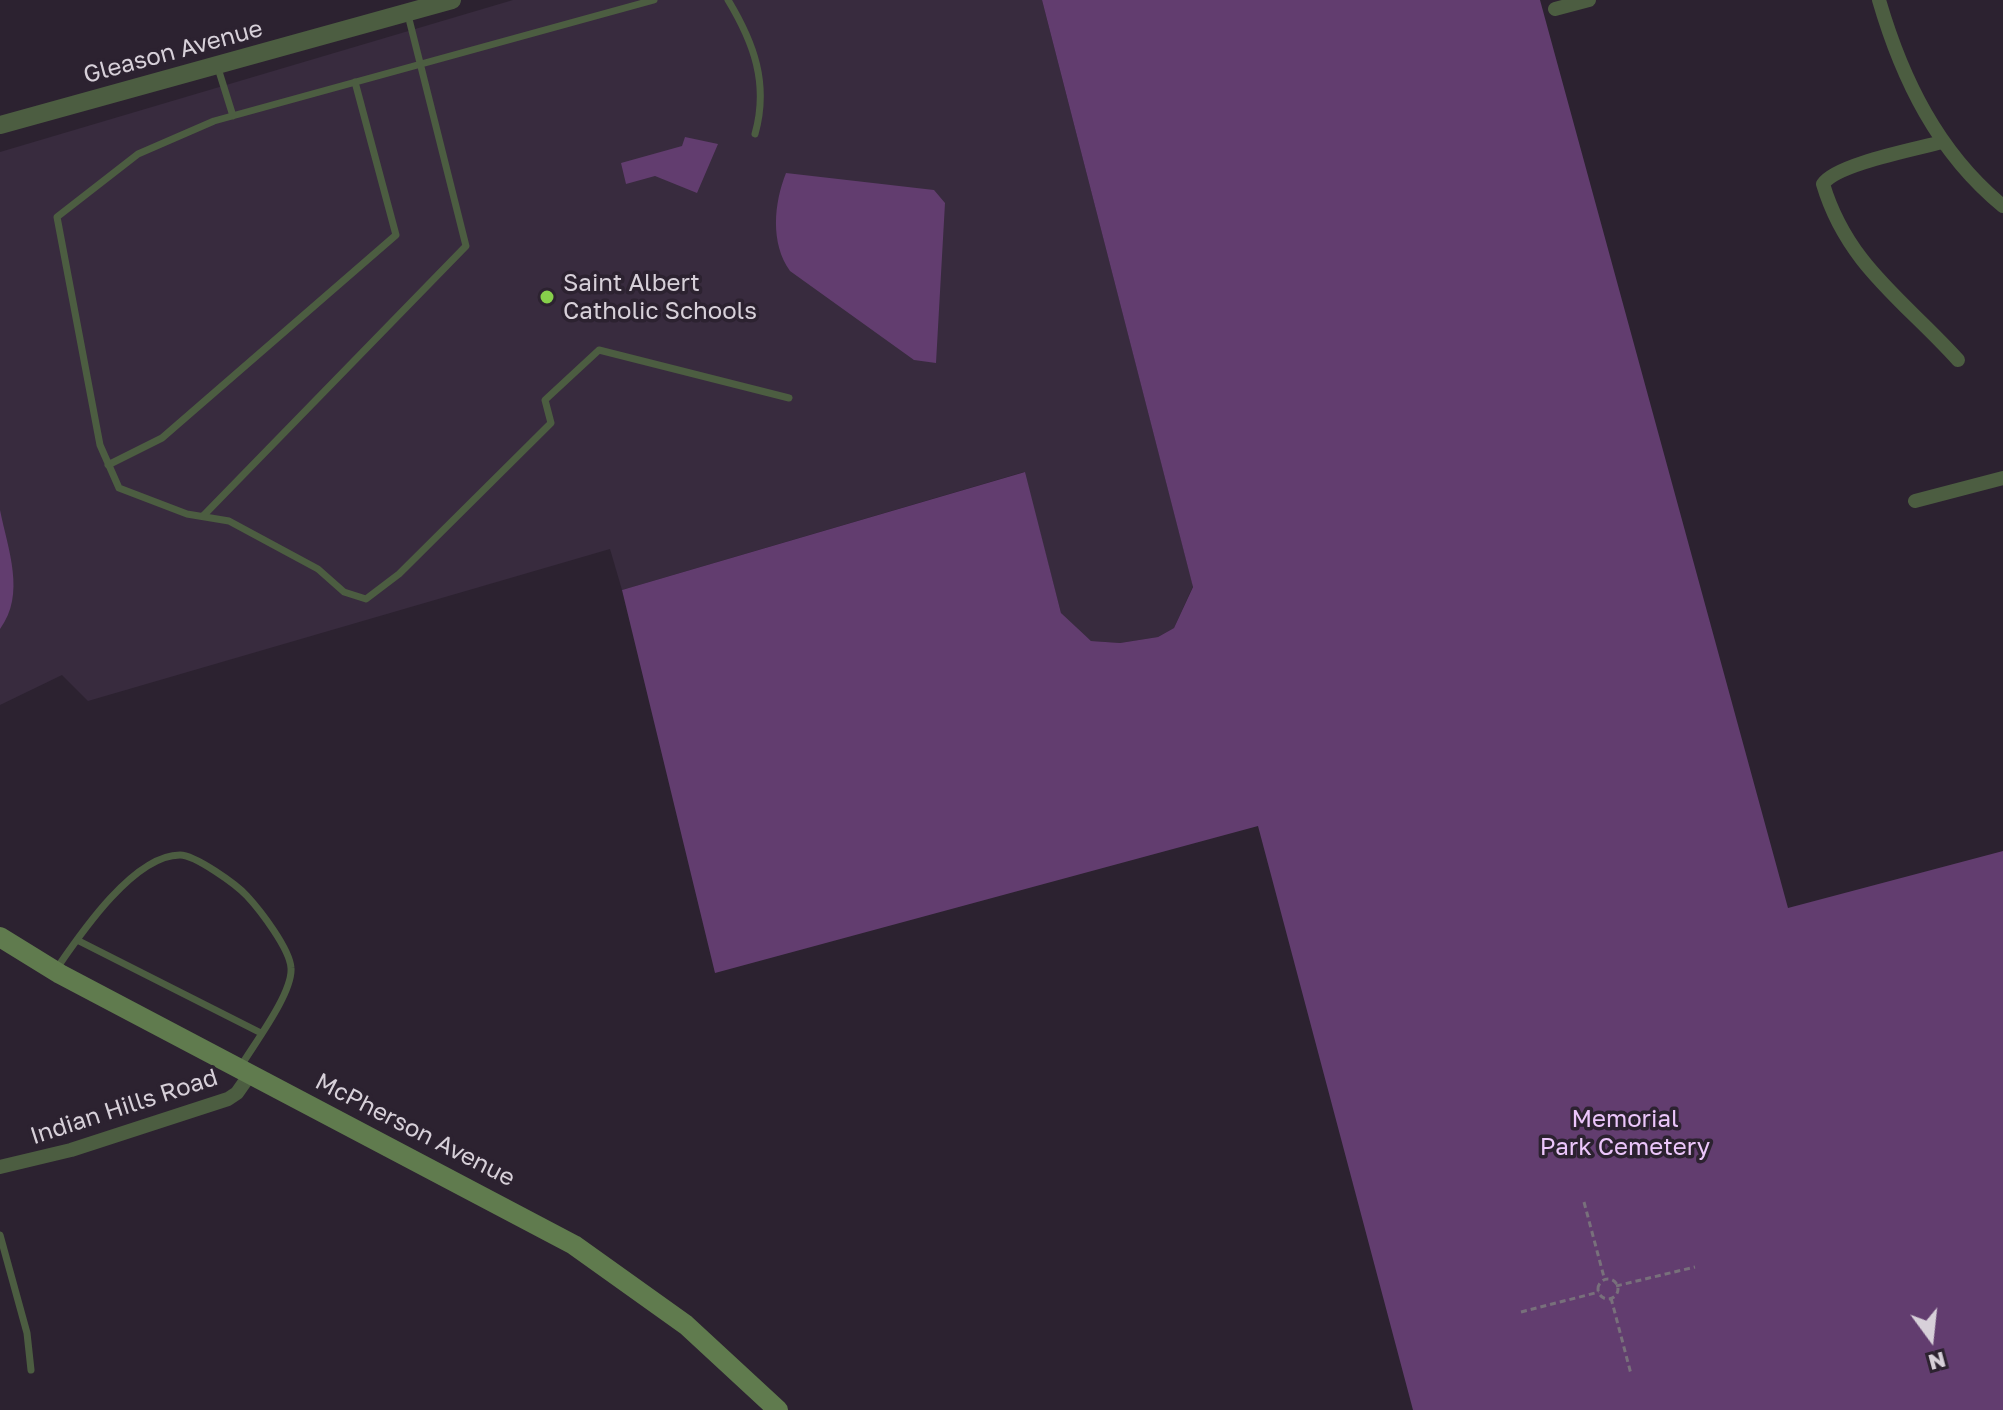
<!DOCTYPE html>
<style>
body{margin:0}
#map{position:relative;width:2003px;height:1410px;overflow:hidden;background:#2c2230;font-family:"Golos Text",sans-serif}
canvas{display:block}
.north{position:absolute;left:1891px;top:1298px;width:80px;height:80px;-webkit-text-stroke:6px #2c2230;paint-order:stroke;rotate:165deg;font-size:22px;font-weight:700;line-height:32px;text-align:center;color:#d7d0d9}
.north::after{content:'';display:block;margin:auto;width:28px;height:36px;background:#d7d0d9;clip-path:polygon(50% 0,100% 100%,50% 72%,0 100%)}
</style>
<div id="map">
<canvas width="2003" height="1410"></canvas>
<div class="north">N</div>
</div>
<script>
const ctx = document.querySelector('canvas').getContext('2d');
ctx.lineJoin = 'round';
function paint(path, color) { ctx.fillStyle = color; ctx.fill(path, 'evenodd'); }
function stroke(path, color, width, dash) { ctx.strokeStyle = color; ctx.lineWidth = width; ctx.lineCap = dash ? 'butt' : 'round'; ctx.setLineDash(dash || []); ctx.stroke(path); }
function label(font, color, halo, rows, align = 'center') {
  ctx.font = font + ' "Golos Text",sans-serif'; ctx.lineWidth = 7; ctx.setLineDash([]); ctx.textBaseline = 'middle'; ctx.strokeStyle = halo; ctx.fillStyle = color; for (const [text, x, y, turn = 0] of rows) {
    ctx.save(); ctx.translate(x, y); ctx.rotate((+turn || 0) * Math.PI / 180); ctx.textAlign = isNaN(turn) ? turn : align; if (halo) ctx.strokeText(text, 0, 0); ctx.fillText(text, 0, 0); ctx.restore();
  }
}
paint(new Path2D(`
 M 513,0 L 1042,0 L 1193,586 L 1174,628 L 1158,637 L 1120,643 L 1091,641 L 1072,626 L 1061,613 L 1024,472 L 622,590 L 610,549 L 88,701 L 62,675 L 0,705 L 0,152 Z`), '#382b3e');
paint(new Path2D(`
 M 1042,0 L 1540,0 L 1788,908 L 2003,851 L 2003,1410 L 1413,1410 L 1258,826 L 715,973 L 622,590 L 1025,472 L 1061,613 L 1091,641 L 1120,643 L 1158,637 L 1174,628 L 1193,587 Z
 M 685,137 L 718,144 L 697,193 L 655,176 L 626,184 L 621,163 L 682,146 Z
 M 786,173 L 934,190 L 945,203 L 936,363 L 914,360 L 790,271 C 770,243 774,203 786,173 Z
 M 0,510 C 8,550 26,594 0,629 Z`), '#623d6f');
stroke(new Path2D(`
 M 1584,1202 L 1605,1281
 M1598 1289a10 10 0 1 1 20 0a10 10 0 1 1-20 0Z
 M 1616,1286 L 1695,1267
 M 1611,1298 L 1631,1374
 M 1521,1312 L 1599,1292`), '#78707b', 3, [6, 4]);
stroke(new Path2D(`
 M 654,0 L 214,121 L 138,154 L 57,217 L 100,445 L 119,488 L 187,514 L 229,521 L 318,569 L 344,592 L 366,599 L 399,574 L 551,423 L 545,400 L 599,350 L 789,398
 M 728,0 C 754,43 769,84 755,134
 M 217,65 L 233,116
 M 108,465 L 162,438 L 396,235 L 355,82
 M 203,516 L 466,246 L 408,15
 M 77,940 L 261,1033
 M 57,968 C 81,933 134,855 180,855 C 195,855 236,884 247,896 C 260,910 290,949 291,968 C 293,993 254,1044 241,1066
 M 0,1235 L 27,1333 L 31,1370`), '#4c5d41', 7);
stroke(new Path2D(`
 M 1879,0 C 1902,79 1938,153 2003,206
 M 1555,9 L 1589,0
 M 1942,142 C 1917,149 1836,164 1823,184 C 1847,265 1905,301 1958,360
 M 1915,501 L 2003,478
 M 0,1167 L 71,1150 L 228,1099 L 237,1093 L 251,1073`), '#4c5d41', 14);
stroke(new Path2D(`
 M 0,125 L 452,0`), '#4c5d41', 18);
stroke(new Path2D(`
 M 0,937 L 60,974 L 574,1245 L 686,1325 L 778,1410`), '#607b4e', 20);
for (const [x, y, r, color] of [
 [547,297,8,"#86cf4b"]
]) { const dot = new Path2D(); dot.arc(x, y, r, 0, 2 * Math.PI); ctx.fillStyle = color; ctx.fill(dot); stroke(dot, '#2c2230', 3); }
label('24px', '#d7d0d9', '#2c2230', [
 ["Gleason Avenue",173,52,-15],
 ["Indian Hills Road",124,1107,-18],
 ["McPherson Avenue",415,1130,27]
]);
label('24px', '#d7d0d9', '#2c2230', [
 ["Saint Albert",563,283],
 ["Catholic Schools",563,311]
], 'left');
label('24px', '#ecc6fb', '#2c2230', [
 ["Memorial",1625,1119],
 ["Park Cemetery",1625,1147]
]);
</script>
